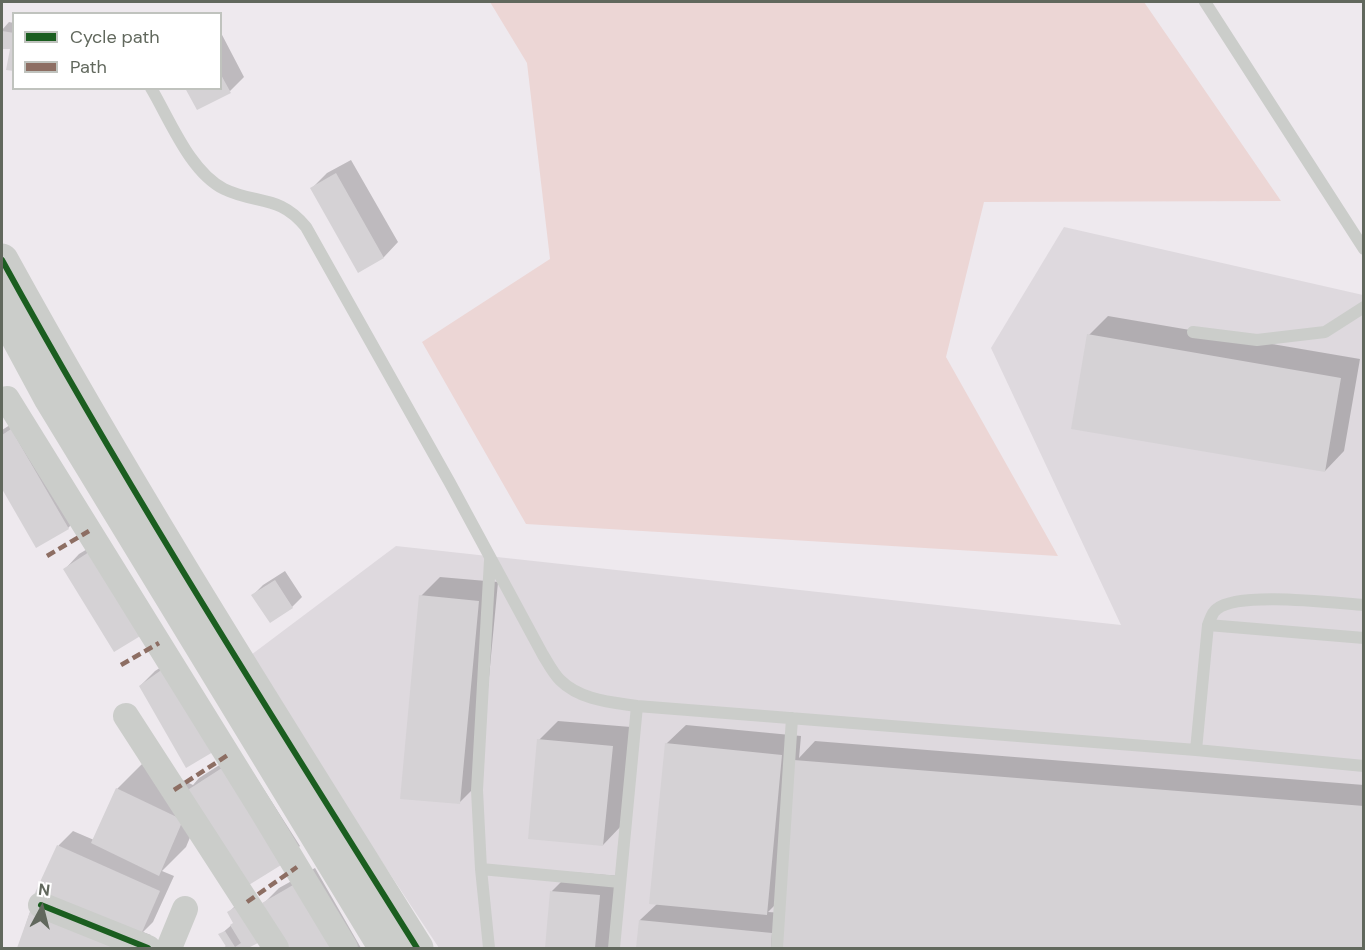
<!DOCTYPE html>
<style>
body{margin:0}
#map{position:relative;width:1365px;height:950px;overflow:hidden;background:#eee9ee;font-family:"DM Sans",sans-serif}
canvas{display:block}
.frame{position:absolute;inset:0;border:3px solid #61685d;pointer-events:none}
.legend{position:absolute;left:12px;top:12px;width:210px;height:78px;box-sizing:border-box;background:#fff;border:2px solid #c0c3be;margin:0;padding:8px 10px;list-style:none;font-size:18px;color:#61685d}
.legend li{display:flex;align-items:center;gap:12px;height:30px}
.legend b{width:30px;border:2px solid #c0c3be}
.north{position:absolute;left:12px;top:878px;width:60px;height:60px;-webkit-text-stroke:4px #fff;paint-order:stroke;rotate:7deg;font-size:16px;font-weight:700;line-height:24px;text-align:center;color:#61685d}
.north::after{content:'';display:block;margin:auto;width:21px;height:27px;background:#61685d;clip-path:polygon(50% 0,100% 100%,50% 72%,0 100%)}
</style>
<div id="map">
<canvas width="1365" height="950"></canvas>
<div class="frame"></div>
<ul class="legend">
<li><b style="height:8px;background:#1b5e20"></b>Cycle path</li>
<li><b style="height:8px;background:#8d6e63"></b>Path</li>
</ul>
<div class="north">N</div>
</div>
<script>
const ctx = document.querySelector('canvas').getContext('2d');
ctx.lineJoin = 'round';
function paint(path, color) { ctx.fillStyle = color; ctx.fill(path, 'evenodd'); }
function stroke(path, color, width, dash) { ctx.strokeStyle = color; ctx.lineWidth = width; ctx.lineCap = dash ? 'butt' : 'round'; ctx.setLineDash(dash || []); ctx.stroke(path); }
paint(new Path2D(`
 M 1064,227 L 1363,295 L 1363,948 L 439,948 L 247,658 L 396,546 L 1121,625 L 991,348 Z`), '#ded9de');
paint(new Path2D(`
 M 490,2 L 1144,2 L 1281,201 L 984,202 L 946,357 L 1058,556 L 526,524 L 422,342 L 550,259 L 527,63 Z`), '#ecd6d5');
paint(new Path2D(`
 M 9,22 L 14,23 L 14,70 L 11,48 L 2,47 L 2,30 Z
 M 220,31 L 244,77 L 230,91 L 220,88 Z
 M 351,160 L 398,242 L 384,257 L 359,271 L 312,188 L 327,173 Z
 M 1108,316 L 1360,359 L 1344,451 L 1325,471 L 1089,335 Z
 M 26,415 L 83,513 L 68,528 L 37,546 L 2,486 L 2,430 Z
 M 104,539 L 155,619 L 65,569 L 79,554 Z
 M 285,571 L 302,597 L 292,607 L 253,595 L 263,585 Z
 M 440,577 L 498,582 L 479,783 L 459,803 L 421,596 Z
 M 180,655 L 226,736 L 140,686 L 155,671 Z
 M 558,721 L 631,727 L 622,825 L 603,845 L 539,740 Z
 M 686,725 L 801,736 L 799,758 L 815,741 L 1364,785 L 1364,948 L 638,948 L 640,920 L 657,904 L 666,744 ZM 785,895 L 784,913 L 768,912 Z
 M 240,752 L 300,846 L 285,860 L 199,816 L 186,847 L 162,871 L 174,876 L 153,922 L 143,932 L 151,935 L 146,948 L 18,948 L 36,894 L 59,845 L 73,831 L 94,840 L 117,789 L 144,762 L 193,785 L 199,778 Z
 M 315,868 L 361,948 L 290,948 L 264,903 L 279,888 Z
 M 571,872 L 619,876 L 612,948 L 546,948 L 552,891 Z
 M 239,902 L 260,941 L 245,948 L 222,948 L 227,946 L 220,935 L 235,922 L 229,912 Z`), '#0003');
paint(new Path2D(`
 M 2,31 L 14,33 L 14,71 L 6,70 L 10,49 L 2,49 Z
 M 220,73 L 231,93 L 197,110 L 185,88 L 220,88 Z
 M 336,173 L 384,258 L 358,273 L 310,188 Z
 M 1087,334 L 1341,378 L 1325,472 L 1071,429 Z
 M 11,429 L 69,529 L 36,548 L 2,489 L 2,435 Z
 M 89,552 L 142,635 L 114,652 L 63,569 Z
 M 275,580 L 293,608 L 270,623 L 251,595 Z
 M 419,595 L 479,601 L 460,804 L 400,799 Z
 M 164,668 L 213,752 L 186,768 L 139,686 Z
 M 537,739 L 613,746 L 603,846 L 528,839 Z
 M 665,743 L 782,755 L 767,915 L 649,904 Z
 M 794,760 L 1364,806 L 1364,948 L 779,948 Z
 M 225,766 L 286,862 L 244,888 L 183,793 Z
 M 116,788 L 183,820 L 159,876 L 91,843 Z
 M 57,845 L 160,891 L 139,939 L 34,895 Z
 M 300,881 L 339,948 L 288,948 L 262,903 Z
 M 550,891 L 600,895 L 595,948 L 545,948 Z
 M 239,905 L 260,942 L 248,948 L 227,948 L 218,934 L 225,931 L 235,947 L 241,943 L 230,925 L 233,923 L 227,912 Z
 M 32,906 L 133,948 L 17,948 Z
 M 639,920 L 772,933 L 771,948 L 636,948 Z`), '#d5d2d5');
stroke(new Path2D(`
 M 1205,2 L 1364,249
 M 151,88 C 170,120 190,172 224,189 C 257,205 279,194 306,227 L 450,483 L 543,655 C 548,663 553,673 560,680 C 580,700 610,702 637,706 L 1196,750 L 1208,625 C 1210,620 1212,612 1217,609 C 1238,591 1334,603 1364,605
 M 1193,332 L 1257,340 L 1325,332 L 1364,307
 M 1208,625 L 1364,638
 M 1196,750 L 1364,766
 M 481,869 L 620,882
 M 489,948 L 481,869 L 477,790 L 490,560
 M 614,948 L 637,706
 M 777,948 L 792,718`), '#cbcdca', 12);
stroke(new Path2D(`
 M 7,399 L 263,812 L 345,948
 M 126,716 L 276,948
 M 41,905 L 148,948
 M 169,948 L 185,909`), '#cbcdca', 26);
stroke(new Path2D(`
 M 2,260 C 131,495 275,721 417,948
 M 2,309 L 50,398 L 385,948`), '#cbcdca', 33);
stroke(new Path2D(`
 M 47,556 L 89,531
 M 121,665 L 159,643
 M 174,790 L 228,755
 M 247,902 L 297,867`), '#8d6e63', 4.5, [9, 4.5]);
stroke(new Path2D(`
 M 2,260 C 131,495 275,721 417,948
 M 41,905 L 148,948`), '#1b5e20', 6);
</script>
